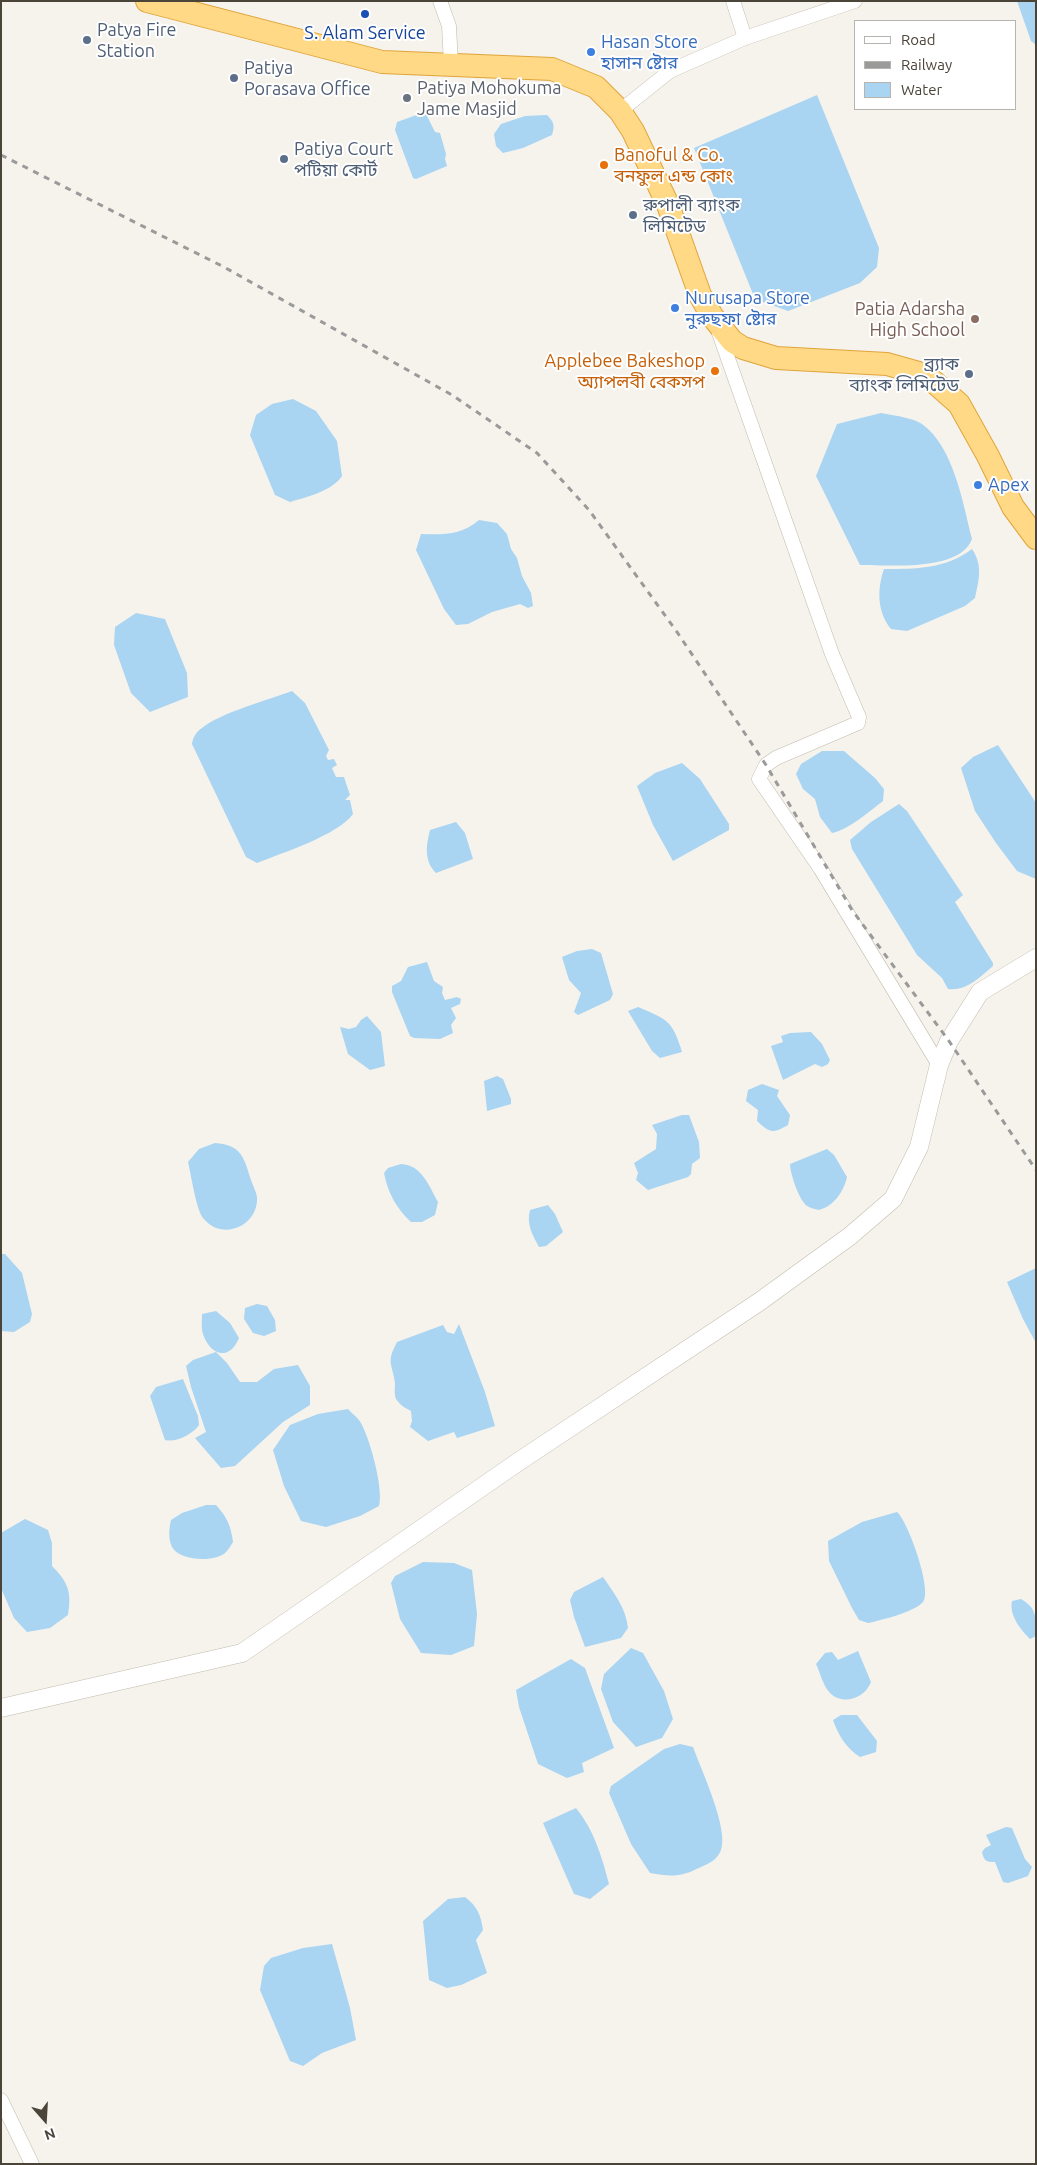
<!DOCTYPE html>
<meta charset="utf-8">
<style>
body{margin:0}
#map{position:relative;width:1037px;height:2165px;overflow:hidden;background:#f6f3ec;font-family:Ubuntu,sans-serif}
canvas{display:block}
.frame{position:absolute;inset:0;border:2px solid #4b4439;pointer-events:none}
.legend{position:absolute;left:854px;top:20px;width:162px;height:90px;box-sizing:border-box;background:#fff;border:1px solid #b7b4b0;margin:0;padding:6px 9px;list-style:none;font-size:15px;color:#4b4439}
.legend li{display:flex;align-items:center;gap:10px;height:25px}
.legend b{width:25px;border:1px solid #b7b4b0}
.north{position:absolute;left:20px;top:2095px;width:50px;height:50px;-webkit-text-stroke:4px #fff;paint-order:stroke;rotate:161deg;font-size:14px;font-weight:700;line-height:20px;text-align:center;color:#4b4439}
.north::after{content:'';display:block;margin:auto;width:18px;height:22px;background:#4b4439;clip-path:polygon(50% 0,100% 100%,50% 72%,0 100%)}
</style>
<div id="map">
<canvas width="1037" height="2165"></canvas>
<div class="frame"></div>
<ul class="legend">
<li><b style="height:6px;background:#fff"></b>Road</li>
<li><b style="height:6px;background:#9a9a9a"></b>Railway</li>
<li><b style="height:14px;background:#a9d4f2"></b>Water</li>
</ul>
<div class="north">N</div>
</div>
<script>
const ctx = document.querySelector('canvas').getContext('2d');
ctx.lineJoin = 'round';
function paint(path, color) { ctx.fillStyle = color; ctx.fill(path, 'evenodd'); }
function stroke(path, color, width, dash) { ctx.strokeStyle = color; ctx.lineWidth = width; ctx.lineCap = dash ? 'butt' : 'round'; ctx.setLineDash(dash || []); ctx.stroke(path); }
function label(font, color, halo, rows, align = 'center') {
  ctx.font = font + ' Ubuntu,"Noto Sans Bengali",sans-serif'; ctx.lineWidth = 4; ctx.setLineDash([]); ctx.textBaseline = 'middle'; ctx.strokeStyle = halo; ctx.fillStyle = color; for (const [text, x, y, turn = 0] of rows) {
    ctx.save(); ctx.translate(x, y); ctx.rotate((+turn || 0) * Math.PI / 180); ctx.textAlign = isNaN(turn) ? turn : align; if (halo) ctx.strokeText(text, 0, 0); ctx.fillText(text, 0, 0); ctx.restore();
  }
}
paint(new Path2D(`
 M 1017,1 L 1036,1 L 1036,45 L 1031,41 Z
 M 817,95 L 879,248 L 877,267 L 860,283 L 788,311 L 755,299 L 694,148 Z
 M 425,112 L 435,132 L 440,133 L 446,154 L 445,159 L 447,166 L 416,179 L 413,178 L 395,130 L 397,122 Z
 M 547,115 C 554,122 555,125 552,135 L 523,148 L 503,153 L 496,146 L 494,134 L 501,124 L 525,116 Z
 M 293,399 L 316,411 L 337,441 L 342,476 C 332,491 307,497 290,502 L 275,495 L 250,435 L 256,415 L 272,404 Z
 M 881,413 C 891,415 914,418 922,424 C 954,447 963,504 972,539 C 960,572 888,565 860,565 L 816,476 L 837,424 Z
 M 479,520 L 497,523 L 507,534 L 511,549 L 517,558 L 522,576 L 531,593 L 533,606 L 528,608 L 520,604 L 492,612 L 468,624 L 456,625 L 444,609 L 416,550 L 421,534 C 443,535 462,535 479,520 Z
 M 972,549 C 983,565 979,580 975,598 L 965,606 L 907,631 L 891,629 C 877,612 877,589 884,569 C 916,569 946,569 972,549 Z
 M 136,613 L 165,619 L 187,673 L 188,697 L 150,712 L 131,693 L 114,645 L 115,627 Z
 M 292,691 L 305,703 L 329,750 L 326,756 L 328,760 L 334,759 L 337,765 L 332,768 L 336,777 L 344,777 L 350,795 L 345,800 L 350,800 L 353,814 C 338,835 282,853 257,863 L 246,857 L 192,744 C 193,737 196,732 202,728 C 220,713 268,700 292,691 Z
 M 998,745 L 1036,803 L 1036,879 L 1017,871 L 996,843 L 975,811 L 961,768 L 973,757 Z
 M 822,751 L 844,751 L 875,778 L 884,789 L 883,801 C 870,811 848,830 832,833 L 820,817 L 815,799 L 803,789 L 796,774 L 801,764 Z
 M 682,763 L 700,779 L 729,824 L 729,830 L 673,861 L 653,825 L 637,786 L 655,773 Z
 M 899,804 L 907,811 L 963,895 L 955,902 L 993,963 L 993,966 C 979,978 967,991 948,989 L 942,978 L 917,955 L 852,849 L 850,840 L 871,822 Z
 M 456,822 L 465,833 L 473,859 L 436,873 C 424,861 426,846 430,830 Z
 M 592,949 L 601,953 L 613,994 L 610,1000 L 578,1015 L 574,1012 L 581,993 L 569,980 L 562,957 L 577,951 Z
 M 427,962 L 434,981 L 443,987 L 442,993 L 445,1000 L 457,997 L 461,999 L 460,1004 L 451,1008 L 456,1018 L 451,1025 L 453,1033 L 440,1039 L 414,1038 L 410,1036 L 392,992 L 392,986 L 401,981 L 408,967 Z
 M 638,1007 C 668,1020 672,1020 682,1052 L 660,1058 L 652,1051 L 628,1011 Z
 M 367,1016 L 381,1032 L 385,1066 L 370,1070 L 348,1054 L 340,1027 L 349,1029 L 356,1027 L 361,1020 Z
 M 811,1032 L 822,1044 L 830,1060 L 828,1064 L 822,1067 L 815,1064 L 783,1080 L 771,1046 L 783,1042 L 781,1036 L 790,1033 Z
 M 497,1076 L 503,1079 L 511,1099 L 511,1104 L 487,1111 L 484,1081 Z
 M 762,1084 L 779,1090 L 777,1096 L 790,1115 L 788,1125 C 772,1134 770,1133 757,1121 L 758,1110 L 746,1101 L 748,1090 Z
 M 682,1115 L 689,1115 L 699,1142 L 700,1158 L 692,1164 L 691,1174 L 688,1177 L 648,1190 L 636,1180 L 638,1173 L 634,1163 L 656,1149 L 657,1134 L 652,1125 Z
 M 215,1143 C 242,1145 244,1158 251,1180 C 253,1186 257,1193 257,1198 C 258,1226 222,1242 203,1218 C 196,1209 191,1174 188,1162 L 199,1149 Z
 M 827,1149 L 834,1155 L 847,1177 C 844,1191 834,1206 819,1210 C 815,1209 810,1208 807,1206 C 799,1200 790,1173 790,1164 Z
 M 401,1164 C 422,1165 429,1186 438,1202 L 435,1215 L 422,1222 L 411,1222 C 396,1208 388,1193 384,1173 L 388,1168 Z
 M 548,1205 L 555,1214 L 563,1232 L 546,1246 L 539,1247 C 533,1236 526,1224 530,1210 Z
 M 1,1254 L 5,1254 L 22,1273 L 32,1314 L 30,1322 L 14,1332 L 1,1331 Z
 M 1036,1268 L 1036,1343 L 1023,1319 L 1007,1282 Z
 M 257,1304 L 267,1306 L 275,1320 L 276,1331 L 264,1336 L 253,1333 L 244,1319 L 245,1308 Z
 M 216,1311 L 230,1323 L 239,1338 C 229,1362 210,1355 203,1334 C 201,1328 202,1320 202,1314 Z
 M 459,1324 L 485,1392 L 495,1426 L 457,1438 L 454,1432 L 428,1441 L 410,1427 L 412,1421 L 411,1411 C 405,1408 400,1405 396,1399 C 394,1394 395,1388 395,1383 C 392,1362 386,1363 397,1342 L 443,1325 L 447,1332 L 454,1334 Z
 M 216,1352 L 227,1363 L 240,1382 L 257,1382 L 274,1369 L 298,1365 L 310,1386 L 310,1405 L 283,1422 L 235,1466 L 221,1468 L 195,1438 L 206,1432 L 191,1387 L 186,1366 L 193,1360 Z
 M 183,1379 L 198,1416 L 199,1425 C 193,1434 176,1443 165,1440 L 150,1396 L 156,1387 Z
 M 348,1409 C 351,1413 356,1416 359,1420 C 369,1434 384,1489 379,1506 L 360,1516 L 326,1527 L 301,1521 L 284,1486 L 273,1450 L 290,1425 L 318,1414 Z
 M 206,1505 L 216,1505 C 227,1517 231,1526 233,1542 C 231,1545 229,1549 226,1552 C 216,1563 179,1561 172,1547 C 168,1538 169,1529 171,1520 L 182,1513 Z
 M 897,1512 C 908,1521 933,1591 923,1602 C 914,1612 882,1620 868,1623 L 859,1620 L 852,1608 L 829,1561 L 828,1541 L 862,1522 Z
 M 25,1519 L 48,1530 L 52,1543 L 52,1566 C 68,1582 72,1592 68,1615 L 50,1628 L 27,1632 L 14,1618 L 1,1588 L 1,1533 Z
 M 423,1562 L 454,1563 L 472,1570 L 477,1614 L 474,1646 L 451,1655 L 421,1653 L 400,1619 L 391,1583 L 395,1576 Z
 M 603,1577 C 614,1593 626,1608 628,1628 L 621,1638 L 585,1647 L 574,1617 L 570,1600 L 574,1592 Z
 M 1021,1599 C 1037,1608 1036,1617 1036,1636 L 1030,1639 C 1020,1629 1009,1615 1012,1601 Z
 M 631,1648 L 643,1653 L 664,1691 L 673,1719 L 662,1738 L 636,1747 L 613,1722 L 601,1689 L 604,1674 Z
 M 858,1651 L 871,1682 C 865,1698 843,1706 830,1693 C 823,1686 820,1672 816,1664 L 825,1653 L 832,1652 L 838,1660 Z
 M 571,1659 L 585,1668 L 614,1748 L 582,1763 L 584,1772 L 567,1778 L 538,1764 L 519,1707 L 516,1690 Z
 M 841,1715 L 857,1715 L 877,1741 L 876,1752 L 860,1757 C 847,1749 838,1735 833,1720 Z
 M 680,1744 L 693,1747 C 701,1769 729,1829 721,1850 C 717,1860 710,1863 701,1867 C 681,1877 672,1877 650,1873 L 631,1844 L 609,1793 L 611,1786 L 664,1749 Z
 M 576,1808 C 594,1830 602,1857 609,1884 L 590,1899 L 574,1894 L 543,1823 Z
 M 1006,1827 L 1012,1828 L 1025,1859 L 1032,1867 L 1028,1876 L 1008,1883 L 1003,1882 L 995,1862 C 986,1862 984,1861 982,1852 L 985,1848 L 991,1845 L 986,1835 Z
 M 465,1897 C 477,1906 481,1915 483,1930 L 476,1940 L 487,1973 L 461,1985 L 447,1988 L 429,1980 L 423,1921 L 448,1899 Z
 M 332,1944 L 350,2008 L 356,2040 L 322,2053 L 303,2066 L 290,2061 L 260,1990 L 264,1966 L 271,1958 L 303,1948 Z`), '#a9d4f2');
const minor = new Path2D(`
 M 440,1 L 449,26 L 451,64
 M 733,1 L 745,38
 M 620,111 L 670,71 L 745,38 L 855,1
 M 719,333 L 832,654 L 859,717 L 858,723 L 776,758 L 766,765 L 759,779 L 820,868 L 939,1065
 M 1,2100 L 32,2164`);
const tertiary = new Path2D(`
 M 1,1708 L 242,1653 L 518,1462 L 759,1302 L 850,1236 L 893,1199 L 919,1147 L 939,1065 L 949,1041 L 980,992 L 1036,958`);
const trunk = new Path2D(`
 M 147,1 L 382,62 L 552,69 L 596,87 L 620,111 L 633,131 L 668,205 L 700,295 L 712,316 L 732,341 L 743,348 L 776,358 L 887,364 L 926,375 L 959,404 L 988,456 L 1013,507 L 1036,538`);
stroke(minor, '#c2bbae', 15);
stroke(tertiary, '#c2bbae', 19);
stroke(trunk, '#e0a43c', 24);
stroke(minor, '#fff', 14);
stroke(tertiary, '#fff', 18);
stroke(trunk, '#ffd985', 22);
stroke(new Path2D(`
 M 1,155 L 224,267 L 452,395 L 537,453 L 589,510 L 677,632 L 766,765 L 852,910 L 949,1041 L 1036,1170`), '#9a9a9a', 3, [6, 6]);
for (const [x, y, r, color] of [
 [365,14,5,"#1a4fb4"],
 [87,40,5,"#5c6f8a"],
 [591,52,5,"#3f7fe0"],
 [234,78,5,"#5c6f8a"],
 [407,98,5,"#6b7280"],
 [284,159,5,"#5c6f8a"],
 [604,165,5,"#e8710a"],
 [633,215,5,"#5c6f8a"],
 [675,308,5,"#3f7fe0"],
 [975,319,5,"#8d6e63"],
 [715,371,5,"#e8710a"],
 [969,374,5,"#5c6f8a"],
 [978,485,5,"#3f7fe0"]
]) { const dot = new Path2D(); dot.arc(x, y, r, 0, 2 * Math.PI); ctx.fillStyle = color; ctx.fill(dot); stroke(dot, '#fff', 2); }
label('18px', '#4e5e75', '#fff', [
 ["Patya Fire",97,30],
 ["Station",97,51],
 ["Patiya",244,68],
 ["Porasava Office",244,89],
 ["Patiya Court",294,149],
 ["পটিয়া কোর্ট",294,170],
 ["রুপালী ব্যাংক",643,205],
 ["লিমিটেড",643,226],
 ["ব্র্যাক",959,364,"right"],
 ["ব্যাংক লিমিটেড",959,385,"right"]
], 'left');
label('18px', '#164399', '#fff', [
 ["S. Alam Service",365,33]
]);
label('18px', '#366cbe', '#fff', [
 ["Hasan Store",601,42],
 ["হাসান ষ্টোর",601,63],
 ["Nurusapa Store",685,298],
 ["নুরুছফা ষ্টোর",685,319],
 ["Apex",988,485]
], 'left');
label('18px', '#5b616d', '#fff', [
 ["Patiya Mohokuma",417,88],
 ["Jame Masjid",417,109]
], 'left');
label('18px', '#c56008', '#fff', [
 ["Banoful & Co.",614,155],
 ["বনফুল এন্ড কোং",614,176],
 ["Applebee Bakeshop",705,361,"right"],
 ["অ্যাপলবী বেকসপ",705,382,"right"]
], 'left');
label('18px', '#785e54', '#fff', [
 ["Patia Adarsha",965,309],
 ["High School",965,330]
], 'right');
</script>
